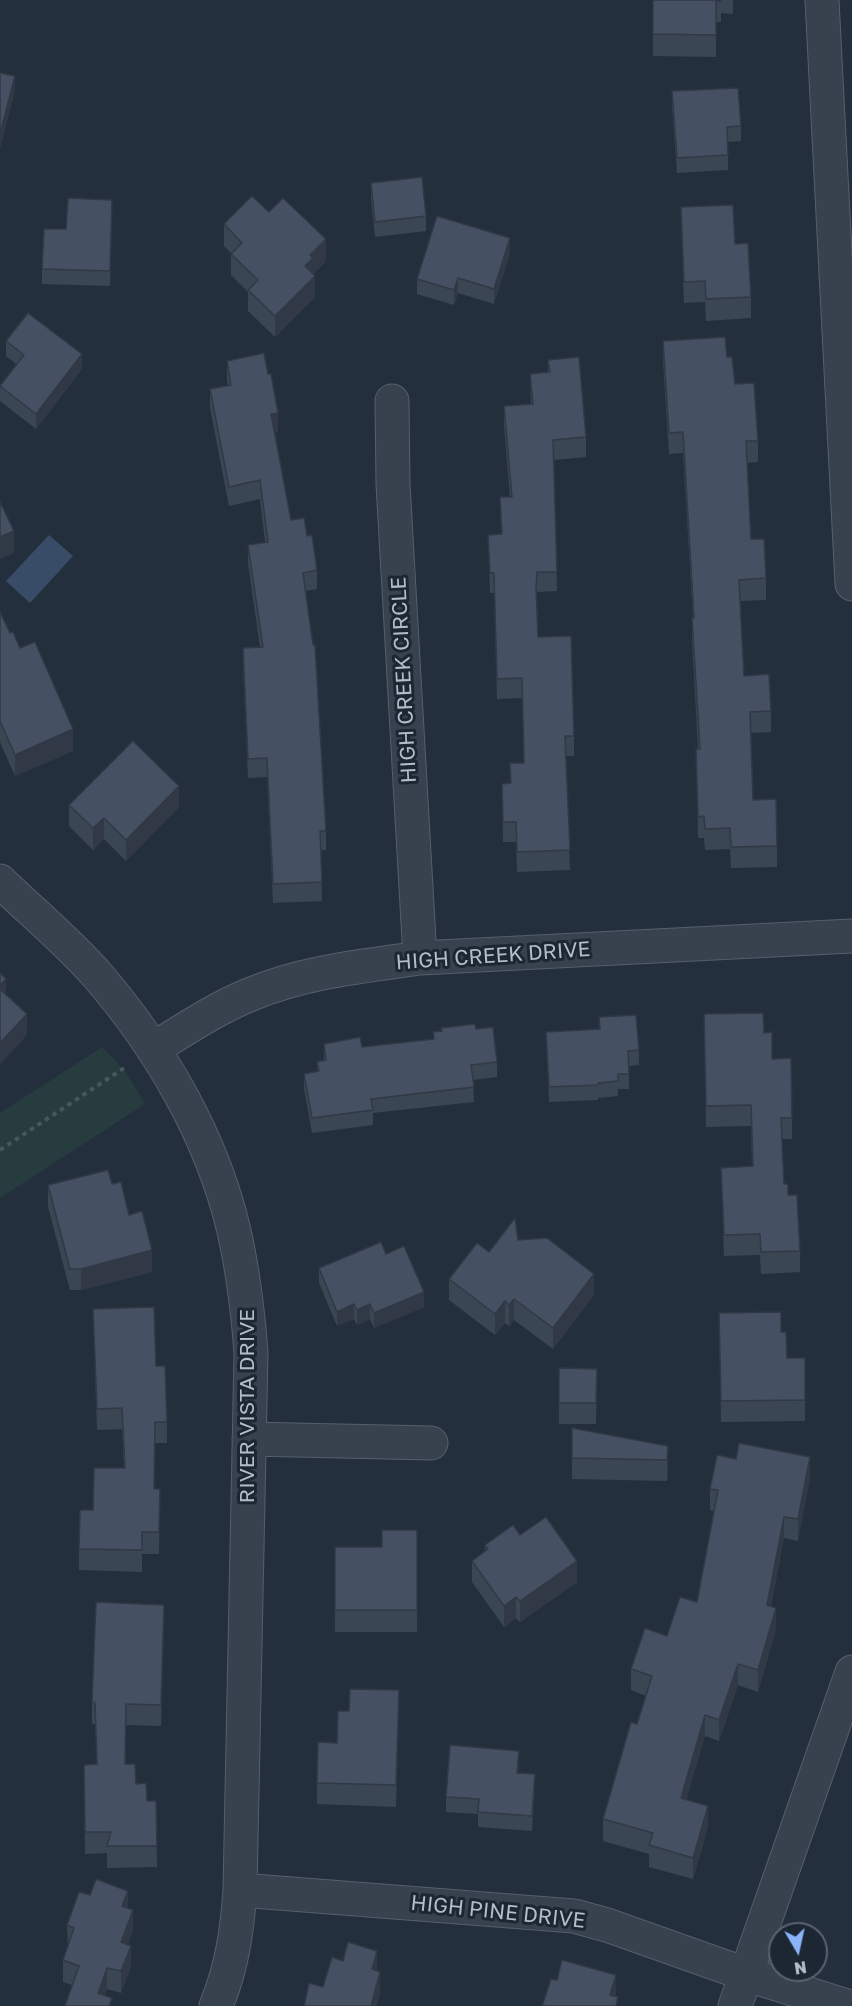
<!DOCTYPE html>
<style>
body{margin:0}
#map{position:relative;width:852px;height:2006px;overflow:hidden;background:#242f3e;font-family:"Golos Text",sans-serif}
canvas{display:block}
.north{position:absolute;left:768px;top:1922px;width:60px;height:60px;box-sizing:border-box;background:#1d2633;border:2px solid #59626f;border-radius:50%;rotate:171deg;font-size:16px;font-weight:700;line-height:24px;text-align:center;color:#b4bcc9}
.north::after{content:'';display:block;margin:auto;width:21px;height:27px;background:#8ab4f8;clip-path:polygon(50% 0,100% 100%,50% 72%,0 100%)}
</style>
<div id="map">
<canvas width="852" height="2006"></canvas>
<div class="north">N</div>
</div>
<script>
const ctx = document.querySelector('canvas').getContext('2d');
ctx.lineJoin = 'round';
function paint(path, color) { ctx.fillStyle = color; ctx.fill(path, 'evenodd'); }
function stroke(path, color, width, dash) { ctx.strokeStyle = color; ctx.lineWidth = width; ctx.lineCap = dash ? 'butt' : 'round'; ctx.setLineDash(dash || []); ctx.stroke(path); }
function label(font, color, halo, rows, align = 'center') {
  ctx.font = font + ' "Golos Text",sans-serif'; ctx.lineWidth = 6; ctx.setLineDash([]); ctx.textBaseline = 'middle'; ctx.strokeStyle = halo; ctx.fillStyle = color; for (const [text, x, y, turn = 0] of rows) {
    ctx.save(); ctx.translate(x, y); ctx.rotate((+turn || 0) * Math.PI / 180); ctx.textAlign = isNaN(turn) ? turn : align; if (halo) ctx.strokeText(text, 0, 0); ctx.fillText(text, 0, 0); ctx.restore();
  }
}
paint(new Path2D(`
 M 102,1047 L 126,1072 L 145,1104 L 0,1198 L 0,1113 Z`), '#263c3f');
paint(new Path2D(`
 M 49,535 L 73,556 L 30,603 L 6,581 Z`), '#394c67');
const minor = new Path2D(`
 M 822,0 L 852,584
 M 392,401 L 393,484 L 420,958
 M 0,881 C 32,912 69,943 98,976 C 160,1048 212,1137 234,1231 C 243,1271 248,1312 251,1353 L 240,1890 C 237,1932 232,1967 216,2006
 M 153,1049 C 184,1030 215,1009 249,995 C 303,972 363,966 420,958 L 852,936
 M 249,1439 L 431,1443
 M 240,1890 L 574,1916 L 607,1925 L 748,1975 L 847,2006
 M 735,2006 L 852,1672`);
stroke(minor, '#565f6c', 35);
stroke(new Path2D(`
 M 0,1150 L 124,1068`), '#44595c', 4, [4.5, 4.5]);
stroke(minor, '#38414e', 33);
paint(new Path2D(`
 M 653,0 L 733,0 L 733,14 L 721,13 L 721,22 L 716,22 L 716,57 L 653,56 Z
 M 672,91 L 741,126 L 741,141 L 728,142 L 728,170 L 677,173 L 672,106 Z
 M 371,183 L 426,216 L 426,231 L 375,237 L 371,198 Z
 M 681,207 L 735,244 L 751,297 L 751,318 L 706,321 L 705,302 L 684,303 L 681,229 Z
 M 269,212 L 326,261 L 313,274 L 315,297 L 275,337 L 248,311 L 248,292 L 231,275 L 231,253 L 224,246 L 224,224 Z
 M 112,215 L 110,286 L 42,284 L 42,269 L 66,229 Z
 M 510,253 L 494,304 L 458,293 L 454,305 L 417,294 L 417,279 Z
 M 6,341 L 82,369 L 36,429 L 0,401 L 0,385 L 16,364 L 6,356 Z
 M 663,341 L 727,357 L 735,384 L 758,441 L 758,462 L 747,463 L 751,539 L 766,578 L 766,600 L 740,601 L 744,676 L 771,711 L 771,732 L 751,733 L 753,800 L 777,846 L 777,867 L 731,868 L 730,849 L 705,850 L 704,838 L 698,838 L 696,749 L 698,749 L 692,640 L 692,618 L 693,618 L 683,453 L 669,454 L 663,362 Z
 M 548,360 L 586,437 L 586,457 L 554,460 L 557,591 L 537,592 L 537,600 L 538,637 L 574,736 L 574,756 L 566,756 L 570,870 L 517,872 L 516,842 L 503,842 L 502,784 L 510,783 L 510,763 L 524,763 L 522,698 L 497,699 L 494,593 L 490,593 L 488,535 L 501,534 L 500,497 L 510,497 L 504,426 L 504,406 L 531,404 L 530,374 L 548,372 Z
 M 227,361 L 278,432 L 275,432 L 291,520 L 307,536 L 317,570 L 317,589 L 305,591 L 326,831 L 326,850 L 321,850 L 322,901 L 273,903 L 267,777 L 248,778 L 243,667 L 243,648 L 260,647 L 248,564 L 248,545 L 265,542 L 260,499 L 229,506 L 210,408 L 210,389 L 228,386 L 227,380 Z
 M 0,612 L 10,633 L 20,648 L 73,751 L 15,776 L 0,742 Z
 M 69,805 L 179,807 L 126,861 L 104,839 L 93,850 L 69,826 Z
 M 704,1014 L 764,1033 L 792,1118 L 792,1139 L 782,1139 L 784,1184 L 788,1195 L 800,1251 L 800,1272 L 761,1274 L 760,1255 L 724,1256 L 721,1168 L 752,1166 L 751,1126 L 706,1127 Z
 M 599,1017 L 639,1050 L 639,1065 L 629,1066 L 629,1089 L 618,1089 L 618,1096 L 598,1098 L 598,1100 L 549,1102 L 546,1032 L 599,1029 Z
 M 476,1029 L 497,1062 L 497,1077 L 473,1080 L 474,1102 L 373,1113 L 373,1125 L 312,1133 L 304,1089 L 304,1074 L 317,1071 L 317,1062 L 324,1060 L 324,1044 L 362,1047 L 433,1039 L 433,1032 Z
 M 112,1184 L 152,1272 L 81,1290 L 70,1290 L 48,1207 L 48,1185 Z
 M 518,1240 L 594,1295 L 553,1349 L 514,1320 L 509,1326 L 505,1323 L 495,1335 L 449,1300 L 449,1279 L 489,1252 Z
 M 386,1254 L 424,1307 L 374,1328 L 370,1319 L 357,1325 L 354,1319 L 337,1326 L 319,1283 L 319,1268 Z
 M 93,1309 L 156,1366 L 167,1422 L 167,1443 L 155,1443 L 154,1489 L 160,1489 L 159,1554 L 142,1554 L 142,1572 L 79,1570 L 79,1549 L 93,1510 L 124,1468 L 122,1429 L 97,1430 Z
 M 719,1313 L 781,1332 L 787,1358 L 805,1358 L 805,1421 L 721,1422 Z
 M 559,1368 L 597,1369 L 596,1424 L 559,1424 Z
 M 572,1428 L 668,1446 L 668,1467 L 667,1481 L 572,1479 Z
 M 810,1478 L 798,1541 L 784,1538 L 771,1606 L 776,1629 L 758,1692 L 738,1685 L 719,1741 L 705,1736 L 686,1799 L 708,1827 L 693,1879 L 649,1867 L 649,1854 L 603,1841 L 603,1819 L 646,1696 L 631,1690 L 631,1669 L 667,1636 L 697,1602 L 714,1511 L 710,1510 L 710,1489 Z
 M 417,1530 L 417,1632 L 335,1632 L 335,1547 L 382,1547 Z
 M 520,1535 L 577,1582 L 520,1622 L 516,1618 L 504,1627 L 472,1582 L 472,1561 L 485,1552 L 485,1545 Z
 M 164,1626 L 161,1726 L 126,1725 L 126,1764 L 136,1784 L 147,1801 L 156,1801 L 157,1867 L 107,1868 L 107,1853 L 85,1854 L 84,1765 L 97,1764 L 95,1724 L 92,1724 L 92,1702 Z
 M 399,1712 L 396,1807 L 317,1804 L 317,1783 L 337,1743 Z
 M 519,1766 L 518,1773 L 535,1789 L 532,1831 L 478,1827 L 478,1814 L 446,1812 L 446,1797 Z
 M 128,1908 L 133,1931 L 127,1945 L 131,1967 L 121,1993 L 107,1989 L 104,1995 L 112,2006 L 72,1985 L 63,1982 L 63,1960 L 68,1947 L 67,1925 Z`), '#3b4654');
paint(new Path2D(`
 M 15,76 L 15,91 L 0,149 L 0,134 Z
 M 510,238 L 510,253 L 494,304 L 494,289 Z
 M 326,239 L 326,261 L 313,274 L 313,277 L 315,276 L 315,297 L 275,337 L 275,316 L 310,255 Z
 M 458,278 L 458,293 L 454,305 L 454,290 Z
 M 82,354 L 82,369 L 36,429 L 36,414 Z
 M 278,413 L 278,432 L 271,433 L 271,414 Z
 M 14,531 L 14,553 L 0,559 L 0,537 Z
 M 73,729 L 73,751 L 15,776 L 15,755 Z
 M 179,786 L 179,807 L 126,861 L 126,840 Z
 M 104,818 L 104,839 L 93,850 L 93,828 Z
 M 6,979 L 6,1000 L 0,1007 L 0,986 Z
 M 27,1014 L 27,1035 L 0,1065 L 0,1043 Z
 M 152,1250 L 152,1272 L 81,1290 L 81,1269 Z
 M 594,1274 L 594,1295 L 553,1349 L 553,1328 Z
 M 424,1292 L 424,1307 L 374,1328 L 374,1313 Z
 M 514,1299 L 514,1320 L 509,1326 L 509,1305 Z
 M 505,1301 L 505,1323 L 495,1335 L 495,1314 Z
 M 354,1304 L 354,1319 L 337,1326 L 337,1312 Z
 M 370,1304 L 370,1319 L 357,1325 L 357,1310 Z
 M 668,1446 L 668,1467 L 667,1481 L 667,1460 Z
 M 810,1457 L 810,1478 L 798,1541 L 798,1519 Z
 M 784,1517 L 784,1538 L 767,1626 L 767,1605 Z
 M 577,1561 L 577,1582 L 520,1622 L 520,1601 Z
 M 516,1597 L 516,1618 L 504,1627 L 504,1606 Z
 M 164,1605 L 164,1626 L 161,1726 L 161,1705 Z
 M 776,1608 L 776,1629 L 758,1692 L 758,1670 Z
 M 738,1664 L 738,1685 L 719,1741 L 719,1720 Z
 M 399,1690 L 399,1712 L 396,1807 L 396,1785 Z
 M 705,1715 L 705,1736 L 681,1819 L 681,1798 Z
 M 535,1774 L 535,1789 L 532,1831 L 532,1816 Z
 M 708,1806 L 708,1827 L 693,1879 L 693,1858 Z
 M 128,1891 L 128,1912 L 122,1906 Z
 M 133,1910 L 133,1931 L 121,1963 L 121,1942 Z
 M 131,1946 L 131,1967 L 121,1993 L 121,1971 Z
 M 377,1951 L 377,1972 L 372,1969 Z
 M 107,1968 L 107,1989 L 101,2006 L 98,1993 Z
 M 380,1972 L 380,1993 L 377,2006 L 371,2006 Z
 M 616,1975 L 616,1996 L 610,1995 Z`), '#303945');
const building = new Path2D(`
 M 653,0 L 721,0 L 721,1 L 716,1 L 716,35 L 653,34 Z
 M 0,73 L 15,76 L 0,134 Z
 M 738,88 L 741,126 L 727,127 L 728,155 L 677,158 L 672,91 Z
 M 422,177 L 426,216 L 375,222 L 371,183 Z
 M 252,196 L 269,212 L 283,198 L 326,239 L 310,255 L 313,258 L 305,266 L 315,276 L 275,316 L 248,290 L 258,280 L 231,254 L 242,243 L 224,224 Z
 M 68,198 L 112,200 L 110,271 L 42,269 L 44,229 L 66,229 Z
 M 733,205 L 735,244 L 748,243 L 751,297 L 706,299 L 705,281 L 684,282 L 681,207 Z
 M 437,216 L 510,238 L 494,289 L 458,278 L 454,290 L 417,279 Z
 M 28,313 L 82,354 L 36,414 L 0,386 L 24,355 L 6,341 Z
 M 725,337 L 727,357 L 732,357 L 735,384 L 754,383 L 758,441 L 746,441 L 751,539 L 764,539 L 766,578 L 739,580 L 744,676 L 769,674 L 771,711 L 750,712 L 753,800 L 776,799 L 777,846 L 731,847 L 730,828 L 705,829 L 704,816 L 698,817 L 696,749 L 700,749 L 692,618 L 694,618 L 683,432 L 669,433 L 663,341 Z
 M 264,353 L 268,374 L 271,374 L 278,413 L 271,414 L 291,520 L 304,518 L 307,536 L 312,535 L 317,570 L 303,573 L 313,645 L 315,645 L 326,831 L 320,831 L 322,882 L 273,884 L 267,758 L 248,759 L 243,648 L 263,647 L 248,545 L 268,542 L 260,480 L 229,487 L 210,389 L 231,385 L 227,361 Z
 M 579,357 L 586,437 L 553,440 L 557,572 L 537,572 L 536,587 L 538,637 L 571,636 L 574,736 L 565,736 L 570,850 L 517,852 L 516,822 L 503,822 L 502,784 L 511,783 L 510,763 L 524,763 L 522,678 L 497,679 L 494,573 L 490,573 L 488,535 L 502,534 L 500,497 L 512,497 L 504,406 L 533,404 L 530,374 L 550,372 L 548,360 Z
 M 0,502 L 14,531 L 0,537 Z
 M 0,612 L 10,633 L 13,632 L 20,648 L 35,642 L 73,729 L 15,755 L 0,721 Z
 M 133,741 L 179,786 L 126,840 L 104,818 L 93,828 L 69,805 Z
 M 0,973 L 6,979 L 0,986 Z
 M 0,989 L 27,1014 L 0,1043 Z
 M 763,1013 L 764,1033 L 772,1032 L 772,1059 L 791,1058 L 792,1118 L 781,1118 L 784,1184 L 788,1184 L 788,1195 L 797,1195 L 800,1251 L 761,1252 L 760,1234 L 724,1235 L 721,1168 L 753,1166 L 751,1105 L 706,1106 L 704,1014 Z
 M 636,1015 L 639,1050 L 628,1051 L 629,1074 L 618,1074 L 618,1081 L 598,1083 L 598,1085 L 549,1087 L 546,1032 L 600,1029 L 599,1017 Z
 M 475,1024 L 476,1029 L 493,1027 L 497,1062 L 471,1065 L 474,1087 L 371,1099 L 373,1110 L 312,1118 L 304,1074 L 319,1071 L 317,1062 L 326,1060 L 324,1044 L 360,1037 L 362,1047 L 434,1039 L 433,1032 L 442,1031 L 441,1028 Z
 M 108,1170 L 112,1184 L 121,1182 L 129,1215 L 142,1211 L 152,1250 L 81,1269 L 70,1269 L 48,1185 Z
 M 515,1218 L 518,1240 L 547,1238 L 594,1274 L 553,1328 L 514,1299 L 509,1305 L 505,1301 L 495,1314 L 449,1279 L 477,1243 L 489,1252 Z
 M 381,1242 L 386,1254 L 404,1246 L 424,1292 L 374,1313 L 370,1304 L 357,1310 L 354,1304 L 337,1312 L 319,1268 Z
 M 154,1307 L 156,1366 L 165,1366 L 167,1422 L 155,1422 L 154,1489 L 160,1489 L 159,1532 L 142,1532 L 142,1550 L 79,1549 L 80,1510 L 93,1510 L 94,1468 L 125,1468 L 122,1408 L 97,1409 L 93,1309 Z
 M 781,1312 L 781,1332 L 786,1332 L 787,1358 L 805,1358 L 805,1400 L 721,1401 L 719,1313 Z
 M 559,1368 L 597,1369 L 596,1403 L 559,1403 Z
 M 572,1428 L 668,1446 L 667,1460 L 572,1458 Z
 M 739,1443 L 810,1457 L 798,1519 L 784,1517 L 767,1605 L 776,1608 L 758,1670 L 738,1664 L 719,1720 L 705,1715 L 681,1798 L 708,1806 L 693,1858 L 649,1845 L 653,1833 L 603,1819 L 631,1722 L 637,1724 L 652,1676 L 631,1669 L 645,1628 L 667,1636 L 680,1597 L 697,1602 L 718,1490 L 710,1489 L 717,1455 L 736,1459 Z
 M 546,1517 L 577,1561 L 520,1601 L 516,1597 L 504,1606 L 472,1561 L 488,1549 L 485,1545 L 513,1525 L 520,1535 Z
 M 382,1530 L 417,1530 L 417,1610 L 335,1610 L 335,1547 L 382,1547 Z
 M 96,1602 L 164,1605 L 161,1705 L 126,1704 L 125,1764 L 135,1764 L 136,1784 L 146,1783 L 147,1801 L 156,1801 L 157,1846 L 107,1846 L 111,1832 L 85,1832 L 84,1765 L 97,1764 L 95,1703 L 92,1702 Z
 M 350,1689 L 399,1690 L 396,1785 L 317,1783 L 318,1742 L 337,1743 L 338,1711 L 349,1711 Z
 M 450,1745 L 519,1751 L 517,1773 L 535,1774 L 532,1816 L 478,1812 L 479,1799 L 446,1797 Z
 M 96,1879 L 128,1891 L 122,1906 L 133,1910 L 121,1942 L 131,1946 L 121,1971 L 107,1968 L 98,1993 L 112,1998 L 109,2006 L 65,2006 L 79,1966 L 63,1960 L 74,1928 L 67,1925 L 79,1892 L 90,1895 Z
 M 348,1942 L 377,1951 L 372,1969 L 380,1972 L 371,2006 L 304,2006 L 309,1983 L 323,1987 L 332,1957 L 343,1961 Z
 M 562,1960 L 616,1975 L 610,1995 L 618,1997 L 616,2006 L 542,2006 L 551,1979 L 557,1980 Z`);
paint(building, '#455162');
stroke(building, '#303945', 1.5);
label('21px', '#b4bcc9', '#1d2633', [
 ["HIGH CREEK CIRCLE",404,680,-93],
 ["HIGH CREEK DRIVE",493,956,-4],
 ["RIVER VISTA DRIVE",247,1406,-90],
 ["HIGH PINE DRIVE",498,1912,6]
]);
</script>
